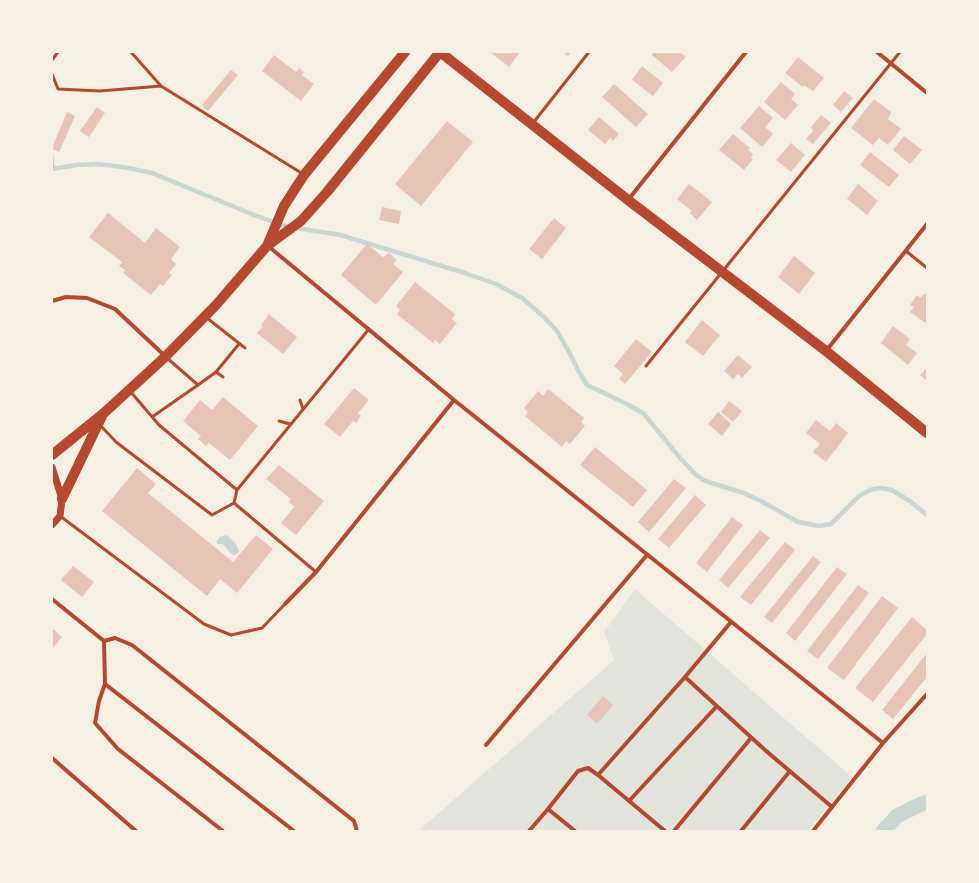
<!DOCTYPE html>
<style>
body{margin:0}
#map{position:relative;width:979px;height:883px;overflow:hidden;background:#f6efe4;font-family:"Fira Sans",sans-serif}
canvas{display:block}
.frame{position:absolute;inset:0;border:53px solid #f6efe4;pointer-events:none}
</style>
<div id="map">
<canvas width="979" height="883"></canvas>
<div class="frame"></div>
</div>
<script>
const ctx = document.querySelector('canvas').getContext('2d');
ctx.lineJoin = 'round';
function paint(path, color) { ctx.fillStyle = color; ctx.fill(path, 'evenodd'); }
function stroke(path, color, width, dash) { ctx.strokeStyle = color; ctx.lineWidth = width; ctx.lineCap = dash ? 'butt' : 'round'; ctx.setLineDash(dash || []); ctx.stroke(path); }
paint(new Path2D(`
 M 635,589 L 852,777 L 808,831 L 418,831 L 614,660 L 604,632 Z`), '#e2e4dc');
paint(new Path2D(`
 M 226,535 C 232,539 238,545 239,552 L 237,554 L 233,555 L 231,554 L 223,544 L 218,544 L 217,543 L 217,541 L 220,537 Z`), '#c9d6d2');
stroke(new Path2D(`
 M 52,169 L 77,165 L 97,164 L 123,167 L 152,173 L 254,215 L 285,226 L 340,235 L 465,273 L 496,284 L 522,298 L 543,316 L 557,331 L 570,354 L 579,372 L 587,385 L 629,405 L 644,414 L 681,459 L 695,474 L 705,481 L 744,493 L 761,501 L 798,522 L 819,526 L 831,524 L 859,496 L 870,490 L 880,488 L 892,490 L 911,502 L 927,515`), '#c9d6d2', 4.5);
stroke(new Path2D(`
 M 883,831 L 897,816 L 917,806 L 927,802`), '#c9d6d2', 15);
paint(new Path2D(`
 M 490,52 L 520,52 L 509,67 Z
 M 563,52 L 571,52 L 568,56 Z
 M 654,52 L 680,52 L 686,57 L 672,72 L 652,55 Z
 M 274,55 L 296,72 L 299,68 L 304,72 L 302,75 L 314,84 L 301,101 L 262,71 Z
 M 798,57 L 824,78 L 813,91 L 804,85 L 803,87 L 785,73 Z
 M 642,66 L 663,83 L 653,96 L 632,80 Z
 M 231,70 L 238,75 L 208,111 L 202,105 Z
 M 781,82 L 795,94 L 791,99 L 798,105 L 785,120 L 764,102 Z
 M 614,84 L 648,114 L 636,127 L 602,97 Z
 M 844,91 L 853,98 L 841,112 L 833,105 Z
 M 874,99 L 891,112 L 888,119 L 901,129 L 888,145 L 879,138 L 873,145 L 851,128 Z
 M 759,106 L 773,118 L 765,127 L 773,134 L 762,147 L 740,128 Z
 M 97,107 L 105,113 L 89,137 L 80,131 Z
 M 67,112 L 75,116 L 59,152 L 52,149 L 52,148 Z
 M 821,115 L 831,123 L 813,144 L 806,139 L 813,131 L 811,127 Z
 M 599,117 L 619,134 L 613,141 L 610,138 L 605,144 L 588,130 Z
 M 447,121 L 473,142 L 421,206 L 395,184 Z
 M 733,134 L 750,148 L 748,150 L 753,154 L 751,157 L 753,159 L 744,170 L 719,150 Z
 M 904,136 L 922,150 L 910,164 L 893,150 Z
 M 791,143 L 805,155 L 791,172 L 776,160 Z
 M 52,152 L 53,152 L 55,168 L 52,168 Z
 M 870,152 L 899,175 L 889,187 L 860,165 Z
 M 689,184 L 712,202 L 697,220 L 690,213 L 692,211 L 677,199 Z
 M 858,184 L 878,201 L 867,215 L 847,199 Z
 M 382,207 L 401,211 L 399,224 L 379,220 Z
 M 108,213 L 145,243 L 156,228 L 180,247 L 171,259 L 176,264 L 169,273 L 172,275 L 163,286 L 160,284 L 151,295 L 123,273 L 125,270 L 119,266 L 122,262 L 89,237 Z
 M 554,218 L 566,228 L 542,259 L 529,249 Z
 M 367,244 L 383,257 L 389,253 L 397,260 L 393,264 L 403,272 L 376,305 L 341,275 Z
 M 794,256 L 815,273 L 799,294 L 778,277 Z
 M 415,282 L 455,314 L 452,319 L 457,323 L 440,344 L 435,340 L 433,343 L 397,314 L 400,310 L 396,306 Z
 M 926,293 L 927,294 L 927,324 L 910,312 L 914,307 L 910,305 L 917,295 L 920,298 Z
 M 269,314 L 297,337 L 283,354 L 257,333 L 263,326 L 261,325 Z
 M 702,320 L 720,335 L 703,356 L 685,342 Z
 M 893,326 L 910,339 L 906,345 L 917,353 L 908,365 L 881,343 Z
 M 636,339 L 652,352 L 625,384 L 619,379 L 623,374 L 614,366 Z
 M 738,355 L 752,367 L 742,378 L 738,374 L 733,379 L 724,371 Z
 M 927,368 L 927,381 L 920,375 Z
 M 354,388 L 369,400 L 358,413 L 361,416 L 356,423 L 353,421 L 340,437 L 324,424 Z
 M 548,389 L 584,418 L 581,422 L 585,426 L 570,444 L 566,441 L 562,447 L 525,416 L 528,412 L 524,408 L 538,391 L 543,396 Z
 M 223,397 L 258,426 L 230,460 L 209,443 L 206,446 L 198,439 L 201,436 L 183,421 L 200,400 L 212,410 Z
 M 729,401 L 742,411 L 733,422 L 721,412 Z
 M 718,412 L 731,424 L 722,436 L 708,424 Z
 M 816,420 L 830,431 L 836,423 L 848,433 L 826,462 L 813,452 L 820,444 L 806,433 Z
 M 595,447 L 647,490 L 633,507 L 580,465 Z
 M 279,465 L 324,501 L 296,535 L 281,523 L 294,507 L 289,502 L 291,499 L 266,479 Z
 M 137,468 L 156,484 L 148,493 L 233,562 L 256,535 L 273,549 L 237,593 L 220,579 L 207,596 L 102,511 Z
 M 674,479 L 686,488 L 649,532 L 638,522 Z
 M 695,495 L 706,505 L 669,548 L 658,539 Z
 M 732,517 L 743,525 L 707,572 L 696,563 Z
 M 760,530 L 770,538 L 728,588 L 719,580 Z
 M 785,542 L 795,550 L 751,605 L 740,597 Z
 M 813,556 L 821,562 L 772,623 L 764,617 Z
 M 73,566 L 94,582 L 82,597 L 61,580 Z
 M 837,567 L 847,574 L 795,641 L 786,633 Z
 M 858,585 L 869,593 L 818,659 L 807,651 Z
 M 882,596 L 898,608 L 844,680 L 827,668 Z
 M 912,617 L 927,630 L 927,634 L 873,702 L 855,688 Z
 M 52,628 L 62,637 L 52,649 Z
 M 927,653 L 927,677 L 893,719 L 882,710 Z
 M 603,696 L 613,705 L 597,724 L 587,715 Z`), '#e6c5b7');
stroke(new Path2D(`
 M 131,52 L 161,86 L 303,174
 M 52,60 L 58,52
 M 52,74 L 58,89 L 100,91 L 161,86
 M 533,123 L 589,52
 M 906,251 L 927,268
 M 207,318 L 245,348
 M 167,358 L 198,385 L 216,372 L 223,377
 M 646,366 L 900,52
 M 216,372 L 239,344
 M 130,391 L 159,425 L 237,490
 M 300,400 L 303,409
 M 152,417 L 198,385
 M 279,421 L 290,424
 M 100,425 L 116,442 L 212,515 L 234,503 L 316,572
 M 234,503 L 237,490 L 369,329
 M 60,516 L 204,624 L 231,635 L 262,628 L 285,604`), '#b5482f', 3);
stroke(new Path2D(`
 M 877,52 L 927,93
 M 628,200 L 746,52
 M 268,246 L 454,400 L 883,743
 M 52,301 L 66,297 L 87,298 L 115,309 L 165,356
 M 826,351 L 927,224
 M 52,599 L 104,641 L 105,684 L 99,701 L 95,723 L 118,749 L 223,831
 M 285,604 L 316,572 L 454,400
 M 104,641 L 115,638 L 132,645 L 354,821 L 357,831
 M 685,677 L 731,622
 M 105,684 L 294,831
 M 486,745 L 647,555
 M 52,758 L 136,831
 M 598,775 L 685,677 L 765,750 L 832,807 L 813,831
 M 629,801 L 717,706
 M 832,807 L 883,743 L 927,694
 M 548,809 L 575,831
 M 529,831 L 548,809 L 578,771 L 588,768 L 598,775 L 665,831
 M 674,831 L 751,738
 M 741,831 L 790,771`), '#b5482f', 4);
stroke(new Path2D(`
 M 52,467 L 62,499 L 60,516 L 52,525`), '#b5482f', 7);
stroke(new Path2D(`
 M 440,52 L 628,200 L 826,351 L 927,433
 M 267,246 L 284,206 L 304,175 L 405,52
 M 52,455 L 104,413 L 165,357 L 216,305 L 267,246 L 301,221 L 327,192 L 440,52
 M 62,499 L 102,416`), '#b5482f', 10);
</script>
